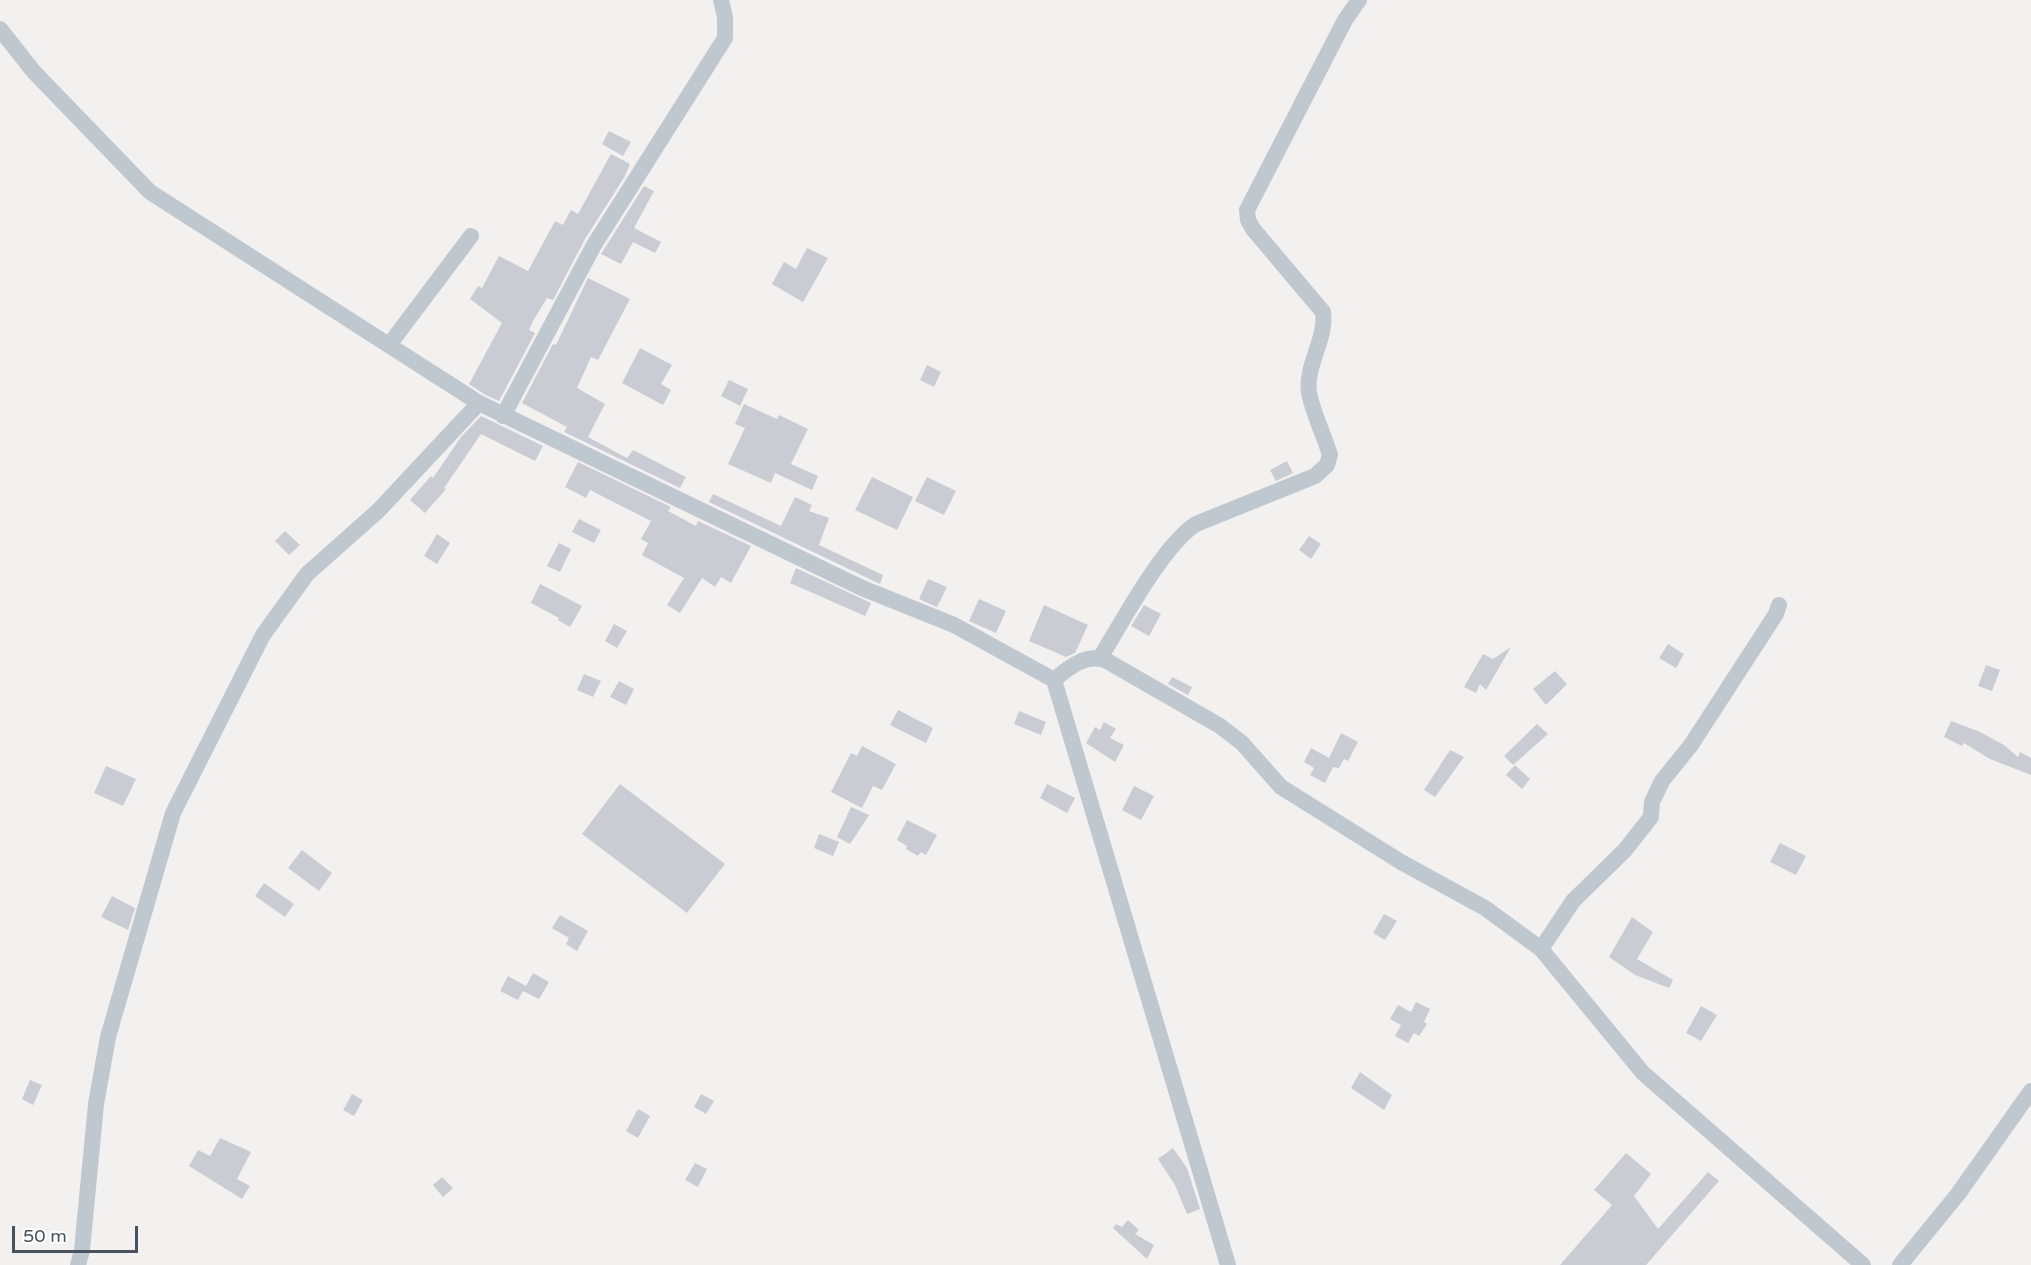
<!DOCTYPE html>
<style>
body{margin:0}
#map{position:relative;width:2031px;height:1265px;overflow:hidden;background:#f3f0f0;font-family:"Varela Round",sans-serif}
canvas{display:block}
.scale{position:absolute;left:12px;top:1226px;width:126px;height:27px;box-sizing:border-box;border:3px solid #49535d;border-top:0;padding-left:8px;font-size:18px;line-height:21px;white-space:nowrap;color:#49535d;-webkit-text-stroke:4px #fff;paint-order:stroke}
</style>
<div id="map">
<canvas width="2031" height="1265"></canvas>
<div class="scale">50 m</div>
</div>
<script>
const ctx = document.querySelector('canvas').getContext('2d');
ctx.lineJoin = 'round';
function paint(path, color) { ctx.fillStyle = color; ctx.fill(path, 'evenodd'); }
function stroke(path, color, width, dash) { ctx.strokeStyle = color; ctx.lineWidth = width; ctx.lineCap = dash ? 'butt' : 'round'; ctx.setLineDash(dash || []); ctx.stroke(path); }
paint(new Path2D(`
 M 609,131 L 631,142 L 623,156 L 602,144 Z
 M 611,154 L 630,164 L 625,176 L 585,239 L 553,300 L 547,298 L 533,321 L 529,330 L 535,333 L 499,401 L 484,394 L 469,384 L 502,323 L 470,299 L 478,286 L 482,288 L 499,256 L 528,271 L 555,221 L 563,225 L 571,210 L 578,214 Z
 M 644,186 L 654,191 L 634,228 L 661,242 L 655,253 L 633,242 L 621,264 L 601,254 Z
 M 807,248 L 828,258 L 803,302 L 772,284 L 784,262 L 796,269 Z
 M 588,278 L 630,299 L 598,360 L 591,357 L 577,388 L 605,404 L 588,437 L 627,458 L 633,450 L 686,477 L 680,488 L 564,432 L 567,427 L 522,403 L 553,344 L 556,345 Z
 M 640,348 L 672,365 L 661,384 L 671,390 L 663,405 L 622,383 Z
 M 927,365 L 941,372 L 934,387 L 920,380 Z
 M 729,380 L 748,389 L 740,406 L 721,396 Z
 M 744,404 L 777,419 L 779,415 L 808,429 L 791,464 L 818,476 L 812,490 L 775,473 L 771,483 L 728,464 L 745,428 L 735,424 Z
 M 481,416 L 543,446 L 535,461 L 481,434 L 444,488 L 446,489 L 425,513 L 410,500 L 431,476 L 433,478 L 461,437 Z
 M 1287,461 L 1293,473 L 1276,481 L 1270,470 Z
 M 578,462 L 671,507 L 668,511 L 696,526 L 698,521 L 751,546 L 731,583 L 721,577 L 715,587 L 702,578 L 680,613 L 667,605 L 684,578 L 642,555 L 648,543 L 641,539 L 651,521 L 590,490 L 586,498 L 565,487 Z
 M 872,477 L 913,497 L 897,530 L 855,510 Z
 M 927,477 L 956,491 L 944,515 L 915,501 Z
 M 713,494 L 781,526 L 795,497 L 812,505 L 809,511 L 829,518 L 819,545 L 883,575 L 880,584 L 709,502 Z
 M 579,519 L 601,530 L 594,543 L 572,532 Z
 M 285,531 L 300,545 L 289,555 L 275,541 Z
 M 437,534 L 450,543 L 437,564 L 424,556 Z
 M 1309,536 L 1321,544 L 1311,559 L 1299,550 Z
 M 559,543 L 571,549 L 560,572 L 547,566 Z
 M 796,568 L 871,603 L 865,616 L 790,583 Z
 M 928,579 L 947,587 L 937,607 L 919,599 Z
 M 540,584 L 582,606 L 570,627 L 558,620 L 559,618 L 531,603 Z
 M 979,599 L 1006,611 L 996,633 L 969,621 Z
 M 1044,605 L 1088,625 L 1075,653 L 1066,657 L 1029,641 Z
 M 1144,605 L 1161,614 L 1149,636 L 1131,626 Z
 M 614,624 L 627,631 L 617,648 L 605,641 Z
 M 1668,644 L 1684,654 L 1676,668 L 1659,658 Z
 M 1511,647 L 1486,690 L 1480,684 L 1476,693 L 1464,687 L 1483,654 L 1493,659 Z
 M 1986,665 L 2000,670 L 1992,691 L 1978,686 Z
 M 1555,671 L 1567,684 L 1546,705 L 1533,689 Z
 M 584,674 L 601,681 L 593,697 L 577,690 Z
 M 1172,677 L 1192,687 L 1188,695 L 1168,684 Z
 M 619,681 L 634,689 L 626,705 L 610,697 Z
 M 898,710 L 933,728 L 926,743 L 890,725 Z
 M 1019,711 L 1046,722 L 1041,735 L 1014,724 Z
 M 1951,721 L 1978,731 L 2004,745 L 2018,757 L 2020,752 L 2031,758 L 2031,775 L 1990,759 L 1964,743 L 1962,746 L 1944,737 Z
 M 1104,722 L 1116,729 L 1110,738 L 1124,745 L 1115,762 L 1086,743 L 1095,727 L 1100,730 Z
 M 1537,724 L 1548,734 L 1513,765 L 1504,756 Z
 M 1341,733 L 1358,742 L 1348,761 L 1344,759 L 1339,768 L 1333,767 L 1325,783 L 1310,775 L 1314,768 L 1304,762 L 1311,748 L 1329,758 Z
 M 862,746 L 896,764 L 882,790 L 873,786 L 862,808 L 831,792 L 851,753 L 857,756 Z
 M 1450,750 L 1464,757 L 1435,797 L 1424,790 Z
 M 1515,765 L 1530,779 L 1522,789 L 1506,775 Z
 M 106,766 L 136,779 L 123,806 L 94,793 Z
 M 620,784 L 725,864 L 687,913 L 582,834 Z
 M 1047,784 L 1075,798 L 1067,813 L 1040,798 Z
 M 1134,786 L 1154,796 L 1141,820 L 1122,810 Z
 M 851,807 L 869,815 L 850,844 L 837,837 Z
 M 907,820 L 937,835 L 926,855 L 921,852 L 918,856 L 906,849 L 907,846 L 897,840 Z
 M 819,834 L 839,842 L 833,856 L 814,848 Z
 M 1780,843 L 1806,856 L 1796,875 L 1770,862 Z
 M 302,850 L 332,873 L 319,891 L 288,868 Z
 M 264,883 L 294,904 L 285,917 L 255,896 Z
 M 112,896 L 135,908 L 128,930 L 101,917 Z
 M 1384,914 L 1397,921 L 1385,940 L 1373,933 Z
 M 560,915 L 588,931 L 577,951 L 566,944 L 569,938 L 552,928 Z
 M 1632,917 L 1653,932 L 1637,959 L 1673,980 L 1669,988 L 1635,975 L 1609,957 Z
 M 533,973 L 549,982 L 539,999 L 523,991 L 518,1000 L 500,991 L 508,976 L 526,986 Z
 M 1416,1002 L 1430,1009 L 1424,1022 L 1427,1024 L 1419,1036 L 1414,1033 L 1408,1043 L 1395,1036 L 1401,1025 L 1390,1019 L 1398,1005 L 1411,1012 Z
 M 1701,1006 L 1717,1015 L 1701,1041 L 1686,1033 Z
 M 1360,1072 L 1392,1095 L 1384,1110 L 1351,1088 Z
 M 30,1080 L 42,1085 L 33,1105 L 22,1099 Z
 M 352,1094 L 363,1100 L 354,1116 L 343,1110 Z
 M 701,1094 L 714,1101 L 706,1114 L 694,1107 Z
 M 638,1109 L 650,1116 L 638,1138 L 626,1131 Z
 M 220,1138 L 251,1152 L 237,1179 L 250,1186 L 242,1199 L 189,1166 L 198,1150 L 210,1156 Z
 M 1173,1148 L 1187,1168 L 1200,1209 L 1187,1214 L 1175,1185 L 1158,1159 Z
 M 1626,1153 L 1651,1174 L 1634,1196 L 1658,1229 L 1708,1172 L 1719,1181 L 1646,1265 L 1560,1265 L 1612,1205 L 1594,1190 Z
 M 695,1163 L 707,1169 L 698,1187 L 685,1180 Z
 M 442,1177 L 453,1188 L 443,1197 L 433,1185 Z
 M 1128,1220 L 1139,1230 L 1135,1234 L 1154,1245 L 1147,1259 L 1113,1228 L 1116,1224 L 1122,1227 Z`), '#caccd3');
stroke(new Path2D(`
 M 0,29 L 34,72 L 150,192 L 479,403 L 862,588 L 954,625 L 1054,680 L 1228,1265
 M 389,345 L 471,236
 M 503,416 L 594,245 L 725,38 L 725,17 L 721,0
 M 1100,658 C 1122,622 1163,545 1196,524 L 1315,476 L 1327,465 L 1330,455 C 1324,435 1313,413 1309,393 C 1305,365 1327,339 1323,312 L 1253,229 L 1248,220 L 1247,210 L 1345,20 L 1359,0
 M 1054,680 C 1068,668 1087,652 1107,661 L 1220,726 L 1242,743 L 1281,787 L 1401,862 L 1485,908 L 1541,949 L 1643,1073 L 1863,1265
 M 1541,949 L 1573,901 L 1625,850 L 1651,817 L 1652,802 L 1662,781 L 1691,745 L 1776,614 L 1779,605
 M 78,1265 L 82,1250 L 96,1104 L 108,1037 L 173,813 L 263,635 L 307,574 L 379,510 L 479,403
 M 1900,1265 L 1958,1194 L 2031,1091`), '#bfc7cf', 16);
</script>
